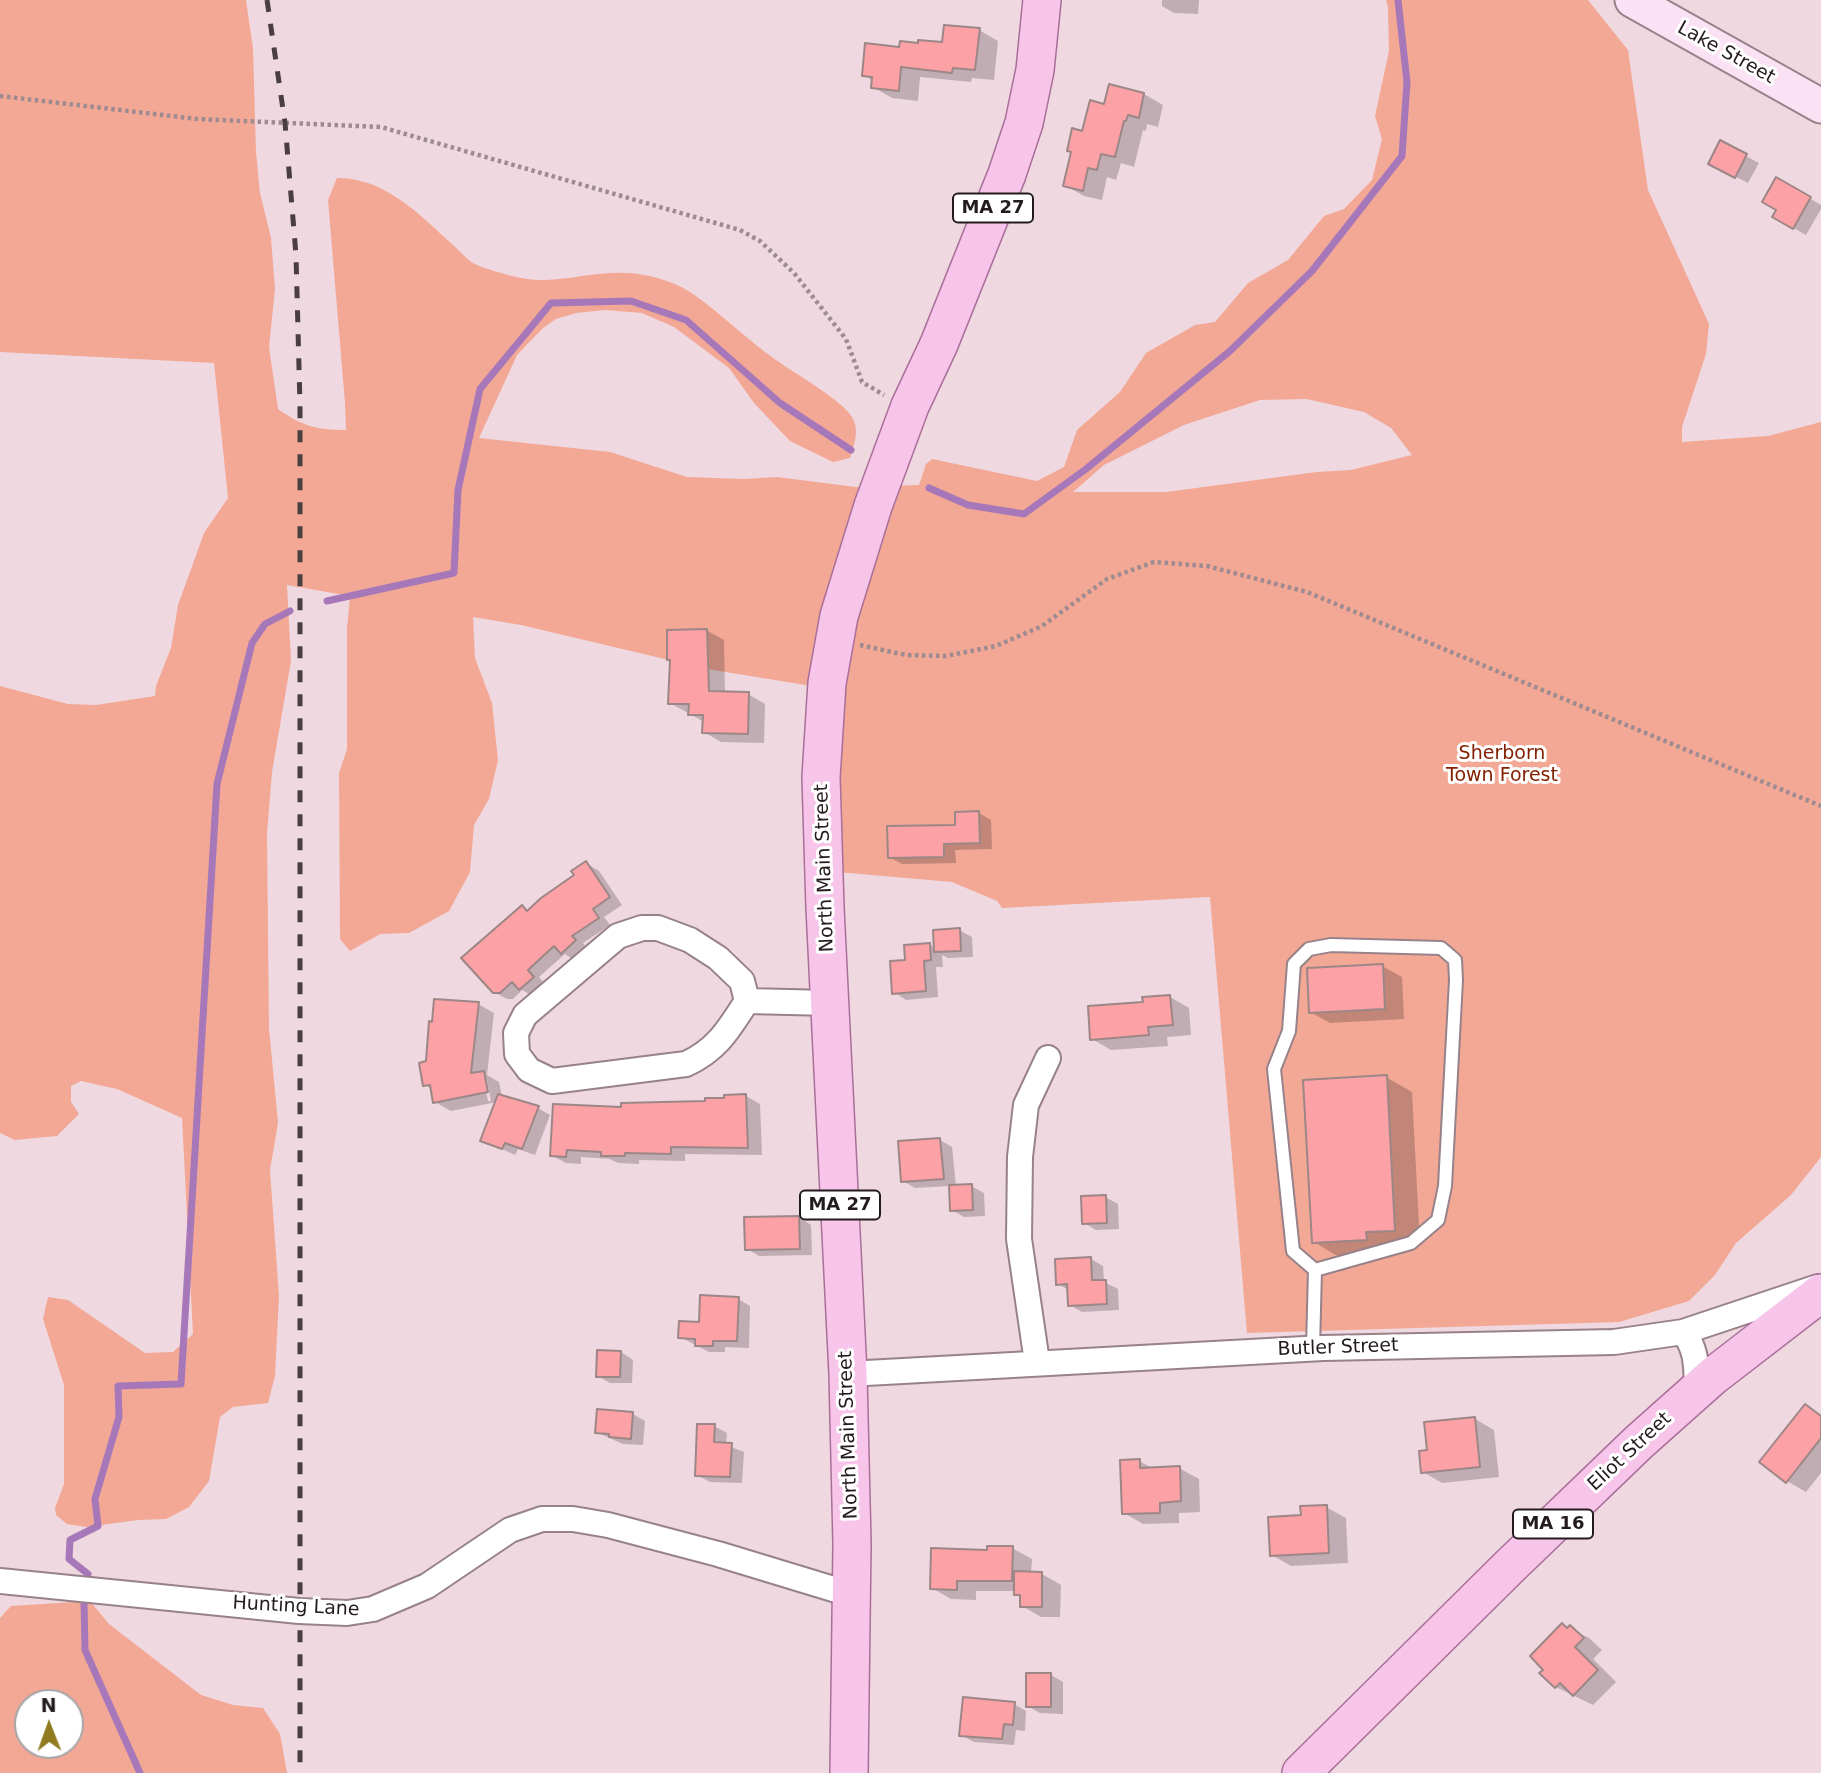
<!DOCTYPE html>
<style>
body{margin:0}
#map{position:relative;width:1821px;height:1773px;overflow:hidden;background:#f0d8e0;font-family:"DejaVu Sans",sans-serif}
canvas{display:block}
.north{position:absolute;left:14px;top:1689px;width:70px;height:70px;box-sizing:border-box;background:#fff;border:2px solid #a7a4a5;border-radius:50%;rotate:359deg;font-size:19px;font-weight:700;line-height:28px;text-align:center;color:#231b1d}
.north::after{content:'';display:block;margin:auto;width:24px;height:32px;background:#917b21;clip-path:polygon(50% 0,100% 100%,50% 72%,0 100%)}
</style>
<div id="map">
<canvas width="1821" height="1773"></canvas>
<div class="north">N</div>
</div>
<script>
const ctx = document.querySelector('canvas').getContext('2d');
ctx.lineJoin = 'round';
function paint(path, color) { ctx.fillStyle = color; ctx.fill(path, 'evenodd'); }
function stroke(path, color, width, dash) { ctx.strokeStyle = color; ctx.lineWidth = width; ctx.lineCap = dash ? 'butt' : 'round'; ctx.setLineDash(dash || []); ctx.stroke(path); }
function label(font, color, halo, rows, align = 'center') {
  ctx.font = font + ' "DejaVu Sans",sans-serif'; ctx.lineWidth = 6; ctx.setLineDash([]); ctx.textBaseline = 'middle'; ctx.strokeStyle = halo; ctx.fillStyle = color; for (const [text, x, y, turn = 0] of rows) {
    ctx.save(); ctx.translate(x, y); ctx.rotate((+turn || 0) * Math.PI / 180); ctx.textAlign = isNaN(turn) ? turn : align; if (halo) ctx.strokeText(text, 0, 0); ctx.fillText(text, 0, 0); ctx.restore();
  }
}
paint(new Path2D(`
 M 0,0 L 246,0 L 253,48 L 256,152 L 260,193 L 271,238 L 275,289 L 269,347 L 278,409 C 302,426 316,430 346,430 L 345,403 L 328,200 L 337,178 C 384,177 420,215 453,245 C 463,254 469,263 482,267 C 500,273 525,281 544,280 C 578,279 610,268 644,275 C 661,278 679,284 693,294 C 722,314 747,340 776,360 C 794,373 842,400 852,417 C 860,430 854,445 850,458 L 833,462 L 790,441 L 754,403 L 729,368 L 674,327 L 642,313 L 605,310 L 576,313 L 556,319 L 543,328 L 517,355 L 479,438 L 610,452 L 687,477 L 743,479 L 777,477 L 856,487 L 919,485 L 926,464 L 932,459 L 1037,481 L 1064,467 L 1077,430 L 1120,392 L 1146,353 L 1195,325 L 1215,322 L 1248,283 L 1288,260 L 1324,216 L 1344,209 L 1372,180 L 1382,139 L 1375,116 L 1389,51 L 1388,8 L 1386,0 L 1588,0 L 1628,50 L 1648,190 L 1709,324 L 1706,354 L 1682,427 L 1682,442 L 1768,436 L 1821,422 L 1821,1157 L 1791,1195 L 1736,1243 L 1715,1275 L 1689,1301 L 1619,1322 L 1247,1333 L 1210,897 L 1002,908 L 997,901 L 952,882 L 837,872 L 812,686 L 707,669 L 521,625 L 473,617 L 475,658 L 492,703 L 498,760 L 489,799 L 474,825 L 470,872 L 449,911 L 409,933 L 380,934 L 350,951 L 340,939 L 339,773 L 347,749 L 347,628 L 350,596 L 287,585 L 291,661 L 272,772 L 267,834 L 269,1028 L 278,1123 L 270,1170 L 279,1296 L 275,1376 L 268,1403 L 233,1407 L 220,1417 L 209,1481 L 189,1507 L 166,1519 L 138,1520 L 87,1527 L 67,1524 L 56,1515 L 55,1508 L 64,1484 L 64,1385 L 43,1319 L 48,1297 L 68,1300 L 145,1353 L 173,1352 L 193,1334 L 182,1118 L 117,1089 L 81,1081 L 71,1086 L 71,1102 L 79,1114 L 57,1136 L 15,1140 L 0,1133 L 0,686 L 68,704 L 96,705 L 155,696 L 156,686 L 171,648 L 178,605 L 204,533 L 228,498 L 214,363 L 0,352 ZM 1307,399 L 1364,412 L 1391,428 L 1412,455 L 1351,470 L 1317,472 L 1166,492 L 1073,492 L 1104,465 L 1184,425 L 1260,400 Z
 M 90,1601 L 109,1624 L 201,1695 L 233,1705 L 263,1708 L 280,1734 L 287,1773 L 0,1773 L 0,1618 L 11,1606 ZM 28,1703 L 70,1703 L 70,1745 L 28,1745 Z`), '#f2a895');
paint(new Path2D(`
 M 1162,0 L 1199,0 L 1198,14 L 1174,13 L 1162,6 Z
 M 979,30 L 998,41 L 994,80 L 972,78 L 971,82 L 920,77 L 918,101 L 892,98 L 873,87 L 873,81 L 864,75 L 901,49 L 943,44 Z
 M 1111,86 L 1144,94 L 1163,105 L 1158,127 L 1147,124 L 1146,131 L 1143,130 L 1134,167 L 1121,163 L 1116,180 L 1107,177 L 1102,200 L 1084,196 L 1065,185 L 1083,133 L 1106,106 Z
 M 1721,143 L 1759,163 L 1748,183 L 1723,170 Z
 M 1777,179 L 1821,205 L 1821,209 L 1806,235 L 1774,217 L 1779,209 Z
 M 706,630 L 724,640 L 725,693 L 748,694 L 765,704 L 764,743 L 721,742 L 704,732 L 704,722 L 670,703 L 672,661 Z
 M 979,813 L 991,820 L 992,849 L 955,850 L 956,863 L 902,864 L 889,857 L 957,826 Z
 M 586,863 L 599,871 L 622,905 L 604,917 L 610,925 L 583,943 L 587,948 L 574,960 L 565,954 L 539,977 L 545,984 L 532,996 L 522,990 L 513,999 L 507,999 L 494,992 L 522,908 L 529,912 L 577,876 Z
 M 959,930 L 972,937 L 973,957 L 948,958 L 942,955 L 943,967 L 936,967 L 938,997 L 906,1000 L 894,992 L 907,962 L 930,945 L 936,948 Z
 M 1382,966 L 1402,977 L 1404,1019 L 1330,1023 L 1310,1012 Z
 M 1170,997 L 1189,1008 L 1191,1035 L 1167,1037 L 1168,1046 L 1111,1050 L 1092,1039 L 1144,1003 Z
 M 478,1004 L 494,1013 L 487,1075 L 499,1082 L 502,1097 L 538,1108 L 550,1115 L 535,1155 L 518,1149 L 515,1155 L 483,1140 L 497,1102 L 451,1111 L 435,1102 L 432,1089 L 425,1085 L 428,1063 ZM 484,1080 L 487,1080 L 491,1101 L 488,1101 Z
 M 1386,1077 L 1412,1092 L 1420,1245 L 1392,1246 L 1339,1257 L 1314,1242 Z
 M 746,1096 L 760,1104 L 762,1155 L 685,1154 L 685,1161 L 639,1160 L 639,1164 L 618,1163 L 610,1159 L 581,1157 L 581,1164 L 566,1163 L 551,1155 L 623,1109 L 706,1102 Z
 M 940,1140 L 952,1147 L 956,1186 L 971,1186 L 984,1193 L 985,1216 L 964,1217 L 952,1210 L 950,1186 L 915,1188 L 903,1181 Z
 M 1105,1197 L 1118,1204 L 1119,1229 L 1096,1230 L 1084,1223 Z
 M 799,1217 L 811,1225 L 812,1255 L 759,1256 L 747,1249 Z
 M 1091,1259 L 1103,1266 L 1104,1282 L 1118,1289 L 1119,1310 L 1082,1312 L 1070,1305 L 1069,1290 L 1057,1284 Z
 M 738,1299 L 750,1306 L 749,1348 L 725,1347 L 725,1352 L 709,1352 L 680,1337 Z
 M 621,1352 L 633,1360 L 632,1383 L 610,1383 L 598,1376 Z
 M 1806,1406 L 1821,1415 L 1821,1473 L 1806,1492 L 1787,1481 Z
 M 633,1414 L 645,1421 L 643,1445 L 623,1444 L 596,1432 Z
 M 1475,1419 L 1494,1430 L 1499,1477 L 1442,1483 L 1423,1472 L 1429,1452 Z
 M 714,1426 L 727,1433 L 726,1445 L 744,1452 L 742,1483 L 710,1482 L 697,1475 Z
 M 1139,1461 L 1154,1469 L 1179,1468 L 1199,1479 L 1200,1512 L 1179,1513 L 1179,1523 L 1143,1524 L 1124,1513 Z
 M 1326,1507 L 1346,1518 L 1348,1563 L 1291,1566 L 1272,1555 L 1303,1517 Z
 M 1012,1548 L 1032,1559 L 1031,1573 L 1042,1574 L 1061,1585 L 1060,1617 L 1041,1617 L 1022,1606 L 1022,1598 L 1015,1594 L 1015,1591 L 976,1591 L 976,1600 L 951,1599 L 932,1588 L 988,1552 Z
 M 1562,1625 L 1589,1638 L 1602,1650 L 1593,1659 L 1616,1682 L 1593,1705 L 1556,1687 L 1542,1673 Z
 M 1051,1675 L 1063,1682 L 1063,1714 L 1040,1713 L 1027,1706 Z
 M 1014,1704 L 1026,1711 L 1025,1731 L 1016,1730 L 1014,1745 L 974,1742 L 961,1735 Z`), '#0003');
stroke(new Path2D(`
 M 929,488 L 968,505 L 1024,514 L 1086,469 L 1230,351 L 1312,271 L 1402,156 L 1407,82 L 1398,0
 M 327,601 L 454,573 L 458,490 L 480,389 L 551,303 L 631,301 L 686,320 L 780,403 L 851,450
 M 88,1574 L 69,1559 L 70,1540 L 98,1526 L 95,1499 L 119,1417 L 118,1386 L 181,1384 L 217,784 L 252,643 L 265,624 L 290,611
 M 84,1601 L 85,1650 L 140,1773`), '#a778b9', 7);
const building = new Path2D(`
 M 944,25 L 980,28 L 975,70 L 953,68 L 952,73 L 901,67 L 899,91 L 871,88 L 872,77 L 862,76 L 865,43 L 899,47 L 900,41 L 918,43 L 918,40 L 942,42 Z
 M 1109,84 L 1144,93 L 1139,118 L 1128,115 L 1126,121 L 1124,121 L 1115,157 L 1101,154 L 1097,170 L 1088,168 L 1083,191 L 1063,186 L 1071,152 L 1067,151 L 1072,128 L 1082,131 L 1090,100 L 1104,104 Z
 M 1720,140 L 1747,154 L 1735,178 L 1708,164 Z
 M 1776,177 L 1811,197 L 1793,229 L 1772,217 L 1776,210 L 1762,202 Z
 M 707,629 L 709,691 L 749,692 L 748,734 L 702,733 L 703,715 L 688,715 L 689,704 L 668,704 L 670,660 L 667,660 L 667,630 Z
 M 979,811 L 980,843 L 944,844 L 944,857 L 888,858 L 887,826 L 955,825 L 955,812 Z
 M 586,861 L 610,897 L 593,909 L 599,918 L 572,936 L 576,940 L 561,954 L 554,946 L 528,970 L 534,977 L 519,990 L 512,982 L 500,993 L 493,993 L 461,958 L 522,905 L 527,911 L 541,898 L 574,875 L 571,871 Z
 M 960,928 L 961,951 L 934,952 L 933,930 Z
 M 930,943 L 931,960 L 924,961 L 926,991 L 892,994 L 890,961 L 905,960 L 904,945 Z
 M 1383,964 L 1385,1009 L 1309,1013 L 1307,968 Z
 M 1170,995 L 1173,1025 L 1148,1027 L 1149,1035 L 1090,1040 L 1088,1006 L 1143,1002 L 1142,997 Z
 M 434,999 L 479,1002 L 471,1073 L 484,1071 L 488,1092 L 433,1103 L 430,1085 L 423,1086 L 419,1063 L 426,1061 L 429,1021 L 432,1022 Z
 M 1387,1075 L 1395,1231 L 1366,1232 L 1367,1240 L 1312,1243 L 1303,1080 Z
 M 498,1094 L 539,1106 L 522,1149 L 505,1143 L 502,1149 L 480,1141 Z
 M 746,1094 L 748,1148 L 671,1147 L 671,1154 L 625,1153 L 625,1156 L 601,1156 L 601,1152 L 567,1150 L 566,1157 L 550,1156 L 553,1104 L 621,1107 L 621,1103 L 705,1101 L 705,1098 L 724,1098 L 724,1095 Z
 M 940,1138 L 944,1179 L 901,1182 L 898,1141 Z
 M 972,1184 L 973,1210 L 950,1211 L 949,1185 Z
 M 1106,1195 L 1107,1223 L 1082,1224 L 1081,1196 Z
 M 799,1216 L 800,1249 L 745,1250 L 744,1217 Z
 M 1091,1257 L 1092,1280 L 1106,1280 L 1107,1304 L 1068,1306 L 1067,1284 L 1056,1285 L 1055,1259 Z
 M 700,1295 L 739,1297 L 737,1341 L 713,1341 L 713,1346 L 695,1346 L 695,1339 L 678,1338 L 679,1321 L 699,1322 Z
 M 597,1350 L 621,1351 L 620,1377 L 596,1377 Z
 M 1805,1404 L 1821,1416 L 1821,1438 L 1786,1483 L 1759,1462 Z
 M 597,1409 L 633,1412 L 631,1439 L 609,1437 L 609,1434 L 595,1433 Z
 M 1475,1417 L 1480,1467 L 1421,1473 L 1419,1451 L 1427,1450 L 1424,1422 Z
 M 697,1424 L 715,1424 L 714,1442 L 732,1443 L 730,1477 L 695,1476 Z
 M 1140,1459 L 1140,1468 L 1180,1466 L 1181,1501 L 1160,1503 L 1160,1513 L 1122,1514 L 1120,1460 Z
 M 1327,1505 L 1329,1553 L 1270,1556 L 1268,1517 L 1301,1515 L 1300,1506 Z
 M 987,1546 L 1013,1546 L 1012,1581 L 957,1581 L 957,1590 L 930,1589 L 931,1548 L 987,1550 Z
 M 1014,1571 L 1042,1572 L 1042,1607 L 1020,1607 L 1020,1595 L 1014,1595 Z
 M 1562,1623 L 1567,1628 L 1570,1625 L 1584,1638 L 1575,1647 L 1598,1670 L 1573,1696 L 1560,1683 L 1555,1688 L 1539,1673 L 1543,1670 L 1530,1656 Z
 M 1026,1673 L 1051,1673 L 1051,1707 L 1026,1707 Z
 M 963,1697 L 1015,1702 L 1013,1725 L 1004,1724 L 1002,1739 L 959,1736 Z`);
paint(building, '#fca1a6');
stroke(building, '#9c8686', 2);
const lane = new Path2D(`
 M 1313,1348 L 1315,1270 L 1411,1243 L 1438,1220 L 1445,1186 L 1456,980 L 1455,960 L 1441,948 L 1331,945 L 1309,949 L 1294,964 L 1289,1031 L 1274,1069 L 1293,1251 L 1315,1270`);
const street = new Path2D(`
 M 642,928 L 658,928 L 690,940 L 718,958 L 742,981 L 747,1001 C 729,1029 717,1050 686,1064 L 552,1081 L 529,1070 L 517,1054 L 516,1033 L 525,1015 L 618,936 Z
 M 747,1001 L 830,1003
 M 1683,1332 C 1698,1350 1696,1369 1697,1391
 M 1037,1362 L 1019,1239 L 1020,1157 L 1026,1105 L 1048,1058
 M 848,1374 L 1323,1348 L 1614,1342 L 1683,1332 L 1818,1287
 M 0,1581 L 299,1611 L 347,1613 L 373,1609 L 427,1586 L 510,1530 L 542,1519 L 573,1519 L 608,1525 L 718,1554 L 853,1595`);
const secondary = new Path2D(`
 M 1632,0 L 1821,106`);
const primary = new Path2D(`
 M 849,1773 L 852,1544 L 848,1374 L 825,908 L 821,777 L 827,683 L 839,616 L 873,506 L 910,406 L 939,344 L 1007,174 L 1024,123 L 1035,70 L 1042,0
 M 1301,1773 L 1509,1567 L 1639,1442 L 1712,1377 L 1821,1293`);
stroke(lane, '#978289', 16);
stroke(street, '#978289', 28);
stroke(secondary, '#978289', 37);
stroke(primary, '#a96f99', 40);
stroke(new Path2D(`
 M 0,96 L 197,119 L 381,127 L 740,230 L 760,241 L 794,273 L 846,339 L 862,382 L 884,395
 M 860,645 L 906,655 L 946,656 L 996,646 L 1042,626 L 1107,579 L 1154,562 L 1207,566 L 1307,592 L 1821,806`), '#9d8b91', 4.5, [3.5, 3.5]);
stroke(lane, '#fff', 12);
stroke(street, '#fff', 24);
stroke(secondary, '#fbe1f4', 33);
stroke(primary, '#f7c4ea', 37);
stroke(new Path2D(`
 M 267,0 L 285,123 L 296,255 L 300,405 L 300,1773`), '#493e41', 5, [12, 12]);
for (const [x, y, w] of [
 [993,208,80],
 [840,1205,80],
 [1553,1524,80]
]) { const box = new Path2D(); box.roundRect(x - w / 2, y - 14.5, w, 29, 5); ctx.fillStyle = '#fff'; ctx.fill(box); stroke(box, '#231b1d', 2); }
label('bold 18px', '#231b1d', null, [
 ["MA 27",993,208],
 ["MA 27",840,1205],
 ["MA 16",1553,1524]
]);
label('19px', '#231b1d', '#fff', [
 ["Lake Street",1726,53,29],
 ["North Main Street",825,868,-92],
 ["Butler Street",1338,1348,-2],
 ["North Main Street",849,1435,-92],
 ["Eliot Street",1630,1452,-43],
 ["Hunting Lane",296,1607,3]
]);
label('19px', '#832102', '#fff', [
 ["Sherborn",1502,754],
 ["Town Forest",1502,776]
]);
</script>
